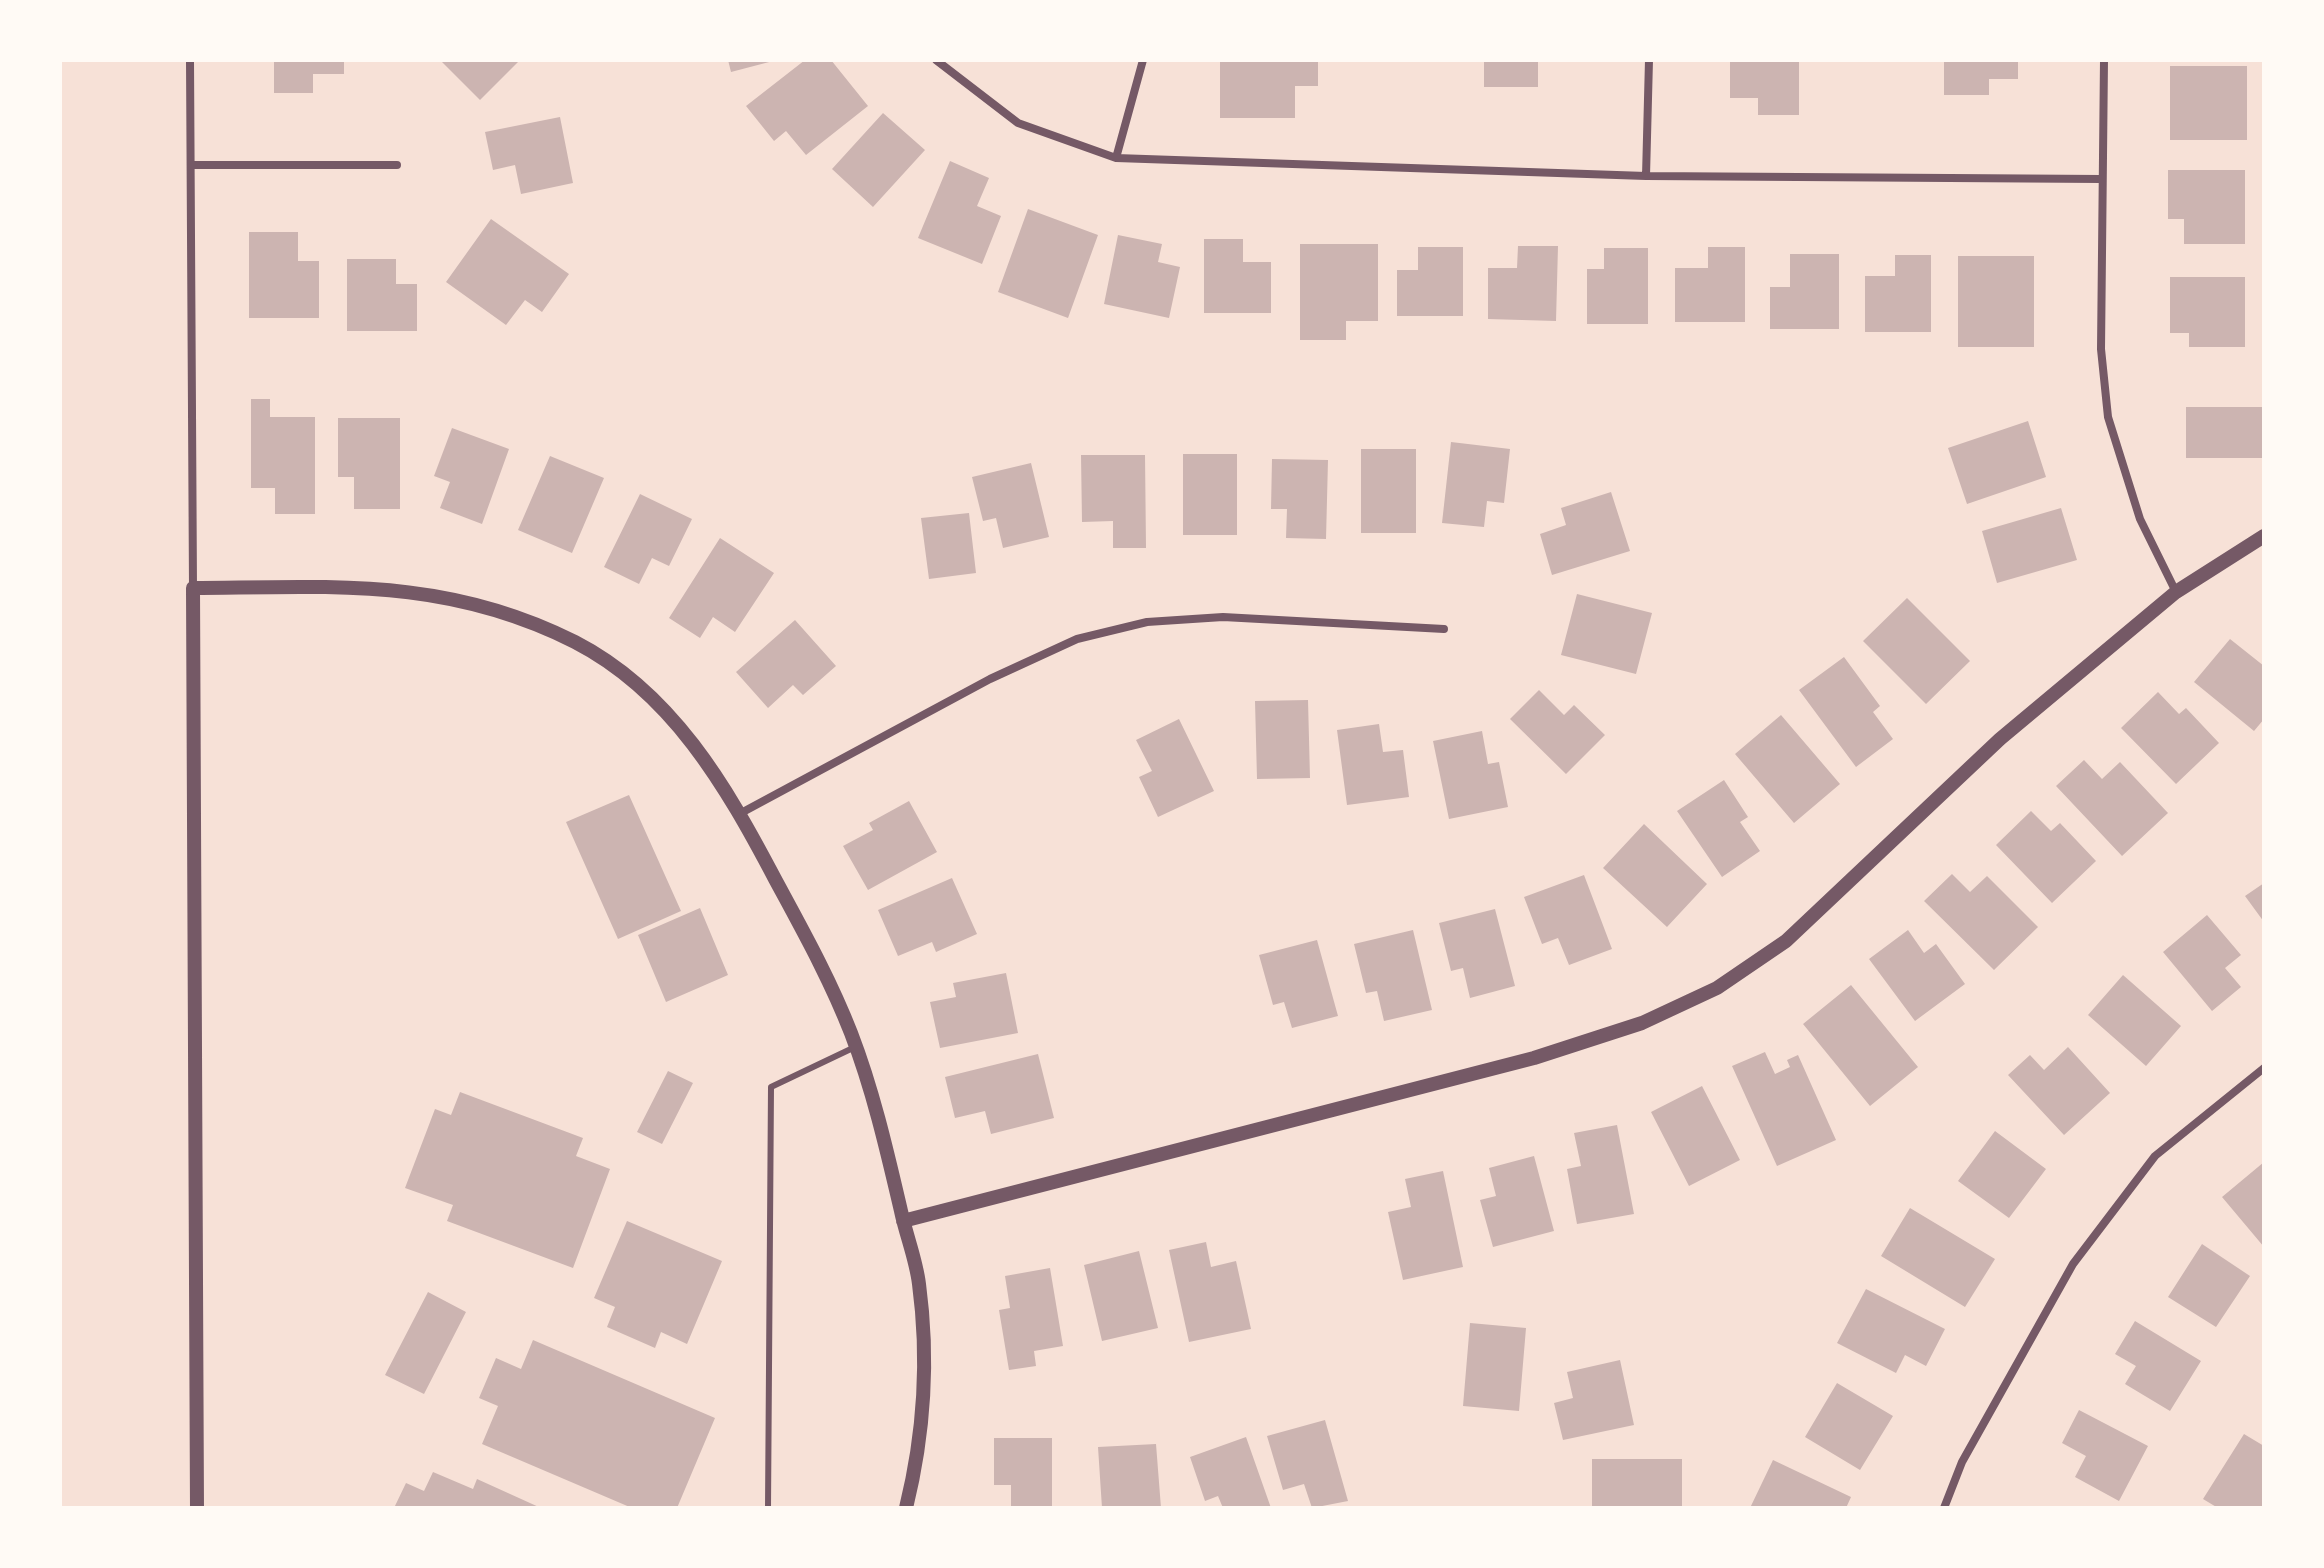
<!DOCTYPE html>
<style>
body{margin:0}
#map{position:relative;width:2324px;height:1568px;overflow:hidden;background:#f7e1d7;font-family:"Noto Sans",sans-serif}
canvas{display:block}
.frame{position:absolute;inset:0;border:62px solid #fffaf5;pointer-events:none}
</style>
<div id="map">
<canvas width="2324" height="1568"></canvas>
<div class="frame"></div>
</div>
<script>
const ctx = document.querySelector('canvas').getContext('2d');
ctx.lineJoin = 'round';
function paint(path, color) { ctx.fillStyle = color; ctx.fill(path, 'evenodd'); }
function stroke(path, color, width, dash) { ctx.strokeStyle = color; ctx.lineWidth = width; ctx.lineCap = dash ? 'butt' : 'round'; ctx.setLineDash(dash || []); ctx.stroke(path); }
paint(new Path2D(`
 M 274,60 L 344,60 L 344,74 L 313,74 L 313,93 L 274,93 Z
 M 440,60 L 520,60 L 480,100 Z
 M 728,60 L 773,60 L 773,61 L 731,72 Z
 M 805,60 L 831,60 L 868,106 L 806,155 L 786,131 L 774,141 L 746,106 Z
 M 1220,60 L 1318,60 L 1318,86 L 1295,86 L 1295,118 L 1220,118 Z
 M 1484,60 L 1538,60 L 1538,87 L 1484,87 Z
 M 1730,60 L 1799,60 L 1799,115 L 1758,115 L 1758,98 L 1730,98 Z
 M 1944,60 L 2018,60 L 2018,79 L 1989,79 L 1989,95 L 1944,95 Z
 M 2170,66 L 2247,66 L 2247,140 L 2170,140 Z
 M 883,113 L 925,150 L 873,207 L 832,169 Z
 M 560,117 L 573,183 L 521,194 L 515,165 L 493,170 L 485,132 Z
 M 950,161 L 989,178 L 977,206 L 1001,216 L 982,264 L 918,238 Z
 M 2168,170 L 2245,170 L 2245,244 L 2184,244 L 2184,219 L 2168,219 Z
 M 1028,209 L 1098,235 L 1068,318 L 998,292 Z
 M 491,219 L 569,274 L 542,312 L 525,300 L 506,325 L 446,282 Z
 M 249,232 L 298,232 L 298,261 L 319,261 L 319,318 L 249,318 Z
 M 1118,235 L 1162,244 L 1158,262 L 1180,267 L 1169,318 L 1104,304 Z
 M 1204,239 L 1243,239 L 1243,262 L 1271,262 L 1271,313 L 1204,313 Z
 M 1300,244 L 1378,244 L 1378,321 L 1346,321 L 1346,340 L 1300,340 Z
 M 1518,246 L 1558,246 L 1556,321 L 1488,319 L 1488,268 L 1517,268 Z
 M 1418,247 L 1463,247 L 1463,316 L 1397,316 L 1397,270 L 1418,270 Z
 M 1708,247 L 1745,247 L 1745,322 L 1675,322 L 1675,268 L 1708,268 Z
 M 1604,248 L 1648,248 L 1648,324 L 1587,324 L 1587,269 L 1604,269 Z
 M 1790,254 L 1839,254 L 1839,329 L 1770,329 L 1770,287 L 1790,287 Z
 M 1895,255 L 1931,255 L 1931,332 L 1865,332 L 1865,276 L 1895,276 Z
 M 1958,256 L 2034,256 L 2034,347 L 1958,347 Z
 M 347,259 L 396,259 L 396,284 L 417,284 L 417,331 L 347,331 Z
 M 2170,277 L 2245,277 L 2245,347 L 2189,347 L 2189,333 L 2170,333 Z
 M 251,399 L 270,399 L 270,417 L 315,417 L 315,514 L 275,514 L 275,488 L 251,488 Z
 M 2186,407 L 2264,407 L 2264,458 L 2186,458 Z
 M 338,418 L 400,418 L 400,509 L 354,509 L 354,477 L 338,477 Z
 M 2028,421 L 2046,477 L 1967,504 L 1948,448 Z
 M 452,428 L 509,449 L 482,524 L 440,508 L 450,482 L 434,476 Z
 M 1451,442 L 1510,449 L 1504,503 L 1487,501 L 1484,527 L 1442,523 Z
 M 1361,449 L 1416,449 L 1416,533 L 1361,533 Z
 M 1183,454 L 1237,454 L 1237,535 L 1183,535 Z
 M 1081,455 L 1145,455 L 1146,548 L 1113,548 L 1113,521 L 1082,522 Z
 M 550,456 L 604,478 L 572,553 L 518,530 Z
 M 1272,459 L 1328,460 L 1326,539 L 1286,538 L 1287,509 L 1271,509 Z
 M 1031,463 L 1049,537 L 1003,548 L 996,518 L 983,521 L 972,477 Z
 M 1611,492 L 1630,551 L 1552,575 L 1540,534 L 1566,525 L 1561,508 Z
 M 640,494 L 692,519 L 669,566 L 652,558 L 639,584 L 604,567 Z
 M 2061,508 L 2077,560 L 1997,583 L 1982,531 Z
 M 969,513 L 976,573 L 929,579 L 921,518 Z
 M 720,538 L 774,573 L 735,632 L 713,617 L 700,638 L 669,618 Z
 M 1577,594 L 1652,613 L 1636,674 L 1561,655 Z
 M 1907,598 L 1970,661 L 1926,704 L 1863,641 Z
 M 795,620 L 836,666 L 803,695 L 793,685 L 768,708 L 736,672 Z
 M 2230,639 L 2264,666 L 2264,719 L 2254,731 L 2194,682 Z
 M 1844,657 L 1880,706 L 1873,712 L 1893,739 L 1856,767 L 1799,690 Z
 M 1539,690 L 1564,715 L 1574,705 L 1605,735 L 1566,774 L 1510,719 Z
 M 2158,692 L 2179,714 L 2186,708 L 2219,743 L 2176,784 L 2121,728 Z
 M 1308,700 L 1310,778 L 1257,779 L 1255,701 Z
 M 1781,715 L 1840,784 L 1794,823 L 1735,754 Z
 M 1179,719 L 1214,791 L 1158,817 L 1139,777 L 1152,771 L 1136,740 Z
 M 1379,724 L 1383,752 L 1403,750 L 1409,797 L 1347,805 L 1337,730 Z
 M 1482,731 L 1488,764 L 1499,762 L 1508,807 L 1449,819 L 1433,741 Z
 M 2084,760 L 2102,779 L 2120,762 L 2168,813 L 2122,856 L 2056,786 Z
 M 1724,780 L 1748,817 L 1740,822 L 1760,851 L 1722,877 L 1677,811 Z
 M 629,795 L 681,911 L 618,939 L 566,822 Z
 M 909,801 L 937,852 L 868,890 L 843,846 L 873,830 L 869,823 Z
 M 2031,811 L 2051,831 L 2060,823 L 2096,861 L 2052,903 L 1996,845 Z
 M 1644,824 L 1707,884 L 1667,927 L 1603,868 Z
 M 1952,874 L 1970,892 L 1987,876 L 2038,927 L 1994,970 L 1924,901 Z
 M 1584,875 L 1612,949 L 1569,965 L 1558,938 L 1542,944 L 1524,897 Z
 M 952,878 L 977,934 L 936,952 L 932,942 L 898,956 L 878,910 Z
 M 2264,883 L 2264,922 L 2245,896 Z
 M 700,908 L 728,975 L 666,1002 L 638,935 Z
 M 1495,909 L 1515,986 L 1470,998 L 1463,968 L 1451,971 L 1439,923 Z
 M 2207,915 L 2241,955 L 2225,968 L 2241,987 L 2212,1011 L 2163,952 Z
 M 1413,930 L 1432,1010 L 1384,1021 L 1377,991 L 1366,993 L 1354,944 Z
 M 1908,930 L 1924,953 L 1936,944 L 1965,984 L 1915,1021 L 1869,959 Z
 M 1317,940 L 1338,1016 L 1292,1028 L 1284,1002 L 1273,1005 L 1259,955 Z
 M 1006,973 L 1018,1033 L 940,1048 L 930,1002 L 956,997 L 953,983 Z
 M 2123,975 L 2181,1026 L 2146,1066 L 2088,1015 Z
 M 1851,985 L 1918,1067 L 1870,1106 L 1803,1024 Z
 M 2068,1047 L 2110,1093 L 2064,1135 L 2008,1075 L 2030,1055 L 2044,1070 Z
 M 1765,1052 L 1775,1074 L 1790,1067 L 1787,1060 L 1798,1055 L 1836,1140 L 1777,1166 L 1732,1066 Z
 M 1038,1054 L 1054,1118 L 991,1134 L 985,1111 L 955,1118 L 945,1077 Z
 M 668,1071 L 693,1083 L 662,1144 L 637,1132 Z
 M 1702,1086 L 1740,1160 L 1689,1186 L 1651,1112 Z
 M 460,1092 L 583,1138 L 576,1156 L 610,1169 L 573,1268 L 447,1221 L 453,1205 L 405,1188 L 435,1109 L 451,1115 Z
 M 1617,1125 L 1634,1214 L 1577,1224 L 1567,1169 L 1581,1166 L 1574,1133 Z
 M 1995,1131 L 2046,1169 L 2009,1218 L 1958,1181 Z
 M 1534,1156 L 1554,1231 L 1493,1247 L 1480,1200 L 1496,1196 L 1489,1168 Z
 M 2264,1162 L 2264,1247 L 2222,1197 Z
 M 1443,1171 L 1463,1267 L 1403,1280 L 1388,1212 L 1411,1207 L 1405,1179 Z
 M 1910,1208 L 1995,1259 L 1965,1307 L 1881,1256 Z
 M 627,1221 L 722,1261 L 687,1344 L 661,1332 L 655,1348 L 607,1327 L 615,1307 L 594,1298 Z
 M 1206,1242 L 1211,1267 L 1236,1261 L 1251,1329 L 1189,1342 L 1169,1250 Z
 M 2202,1244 L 2250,1276 L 2216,1327 L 2168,1297 Z
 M 1139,1251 L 1158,1328 L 1102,1341 L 1084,1265 Z
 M 1050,1268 L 1063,1346 L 1034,1351 L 1036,1366 L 1009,1370 L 999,1310 L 1010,1308 L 1005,1276 Z
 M 1866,1289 L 1945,1329 L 1926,1366 L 1905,1355 L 1896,1373 L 1837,1343 Z
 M 428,1292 L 466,1312 L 424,1394 L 385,1375 Z
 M 2135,1321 L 2201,1361 L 2170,1411 L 2125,1384 L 2136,1366 L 2115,1354 Z
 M 1470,1323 L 1526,1328 L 1519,1411 L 1463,1406 Z
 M 533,1340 L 715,1418 L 677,1508 L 632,1508 L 482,1444 L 498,1406 L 479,1398 L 496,1358 L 521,1369 Z
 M 1620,1360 L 1634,1425 L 1563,1440 L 1554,1403 L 1573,1398 L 1567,1372 Z
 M 1837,1383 L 1893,1416 L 1860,1470 L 1805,1437 Z
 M 2079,1410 L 2148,1446 L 2119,1501 L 2075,1477 L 2086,1456 L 2062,1443 Z
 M 1325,1420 L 1348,1501 L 1312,1508 L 1304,1484 L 1283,1490 L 1267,1436 Z
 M 2244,1434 L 2264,1446 L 2264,1508 L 2218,1508 L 2203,1499 Z
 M 1246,1437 L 1271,1508 L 1223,1508 L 1218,1496 L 1205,1501 L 1190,1457 Z
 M 994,1438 L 1052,1438 L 1052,1508 L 1011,1508 L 1011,1485 L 994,1485 Z
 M 1156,1444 L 1161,1508 L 1102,1508 L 1098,1447 Z
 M 1592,1459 L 1682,1459 L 1682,1508 L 1592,1508 Z
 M 1773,1460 L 1851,1497 L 1846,1508 L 1750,1508 Z
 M 433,1472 L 473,1489 L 477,1479 L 541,1508 L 394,1508 L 406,1483 L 424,1491 Z`), '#ccb4b1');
stroke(new Path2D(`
 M 768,1508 L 771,1087 L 855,1047`), '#755966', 6);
stroke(new Path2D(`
 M 190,60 L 193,588
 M 936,60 L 1018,123 L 1116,158 L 1646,176 L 2101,179
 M 2104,60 L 2101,349 L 2108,417 L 2140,519 L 2176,592
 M 1116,158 L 1143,60
 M 191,165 L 397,165
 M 1646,176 L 1649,60
 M 741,813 L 990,679 L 1077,639 L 1147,622 L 1223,617 L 1444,629
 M 1944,1508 L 1962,1462 L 2073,1264 L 2155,1156 L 2264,1068`), '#755966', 8);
stroke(new Path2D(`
 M 903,1221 L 1534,1058 L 1642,1023 L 1717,988 L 1786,941 L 2000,739 L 2176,592 L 2264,536
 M 197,1508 L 193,588 C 333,587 446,577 575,642 C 672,692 726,786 775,879 C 802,929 830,979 851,1033 C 873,1090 887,1151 901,1211 C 906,1235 916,1259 919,1284 C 929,1359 924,1435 906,1508`), '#755966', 14);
</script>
